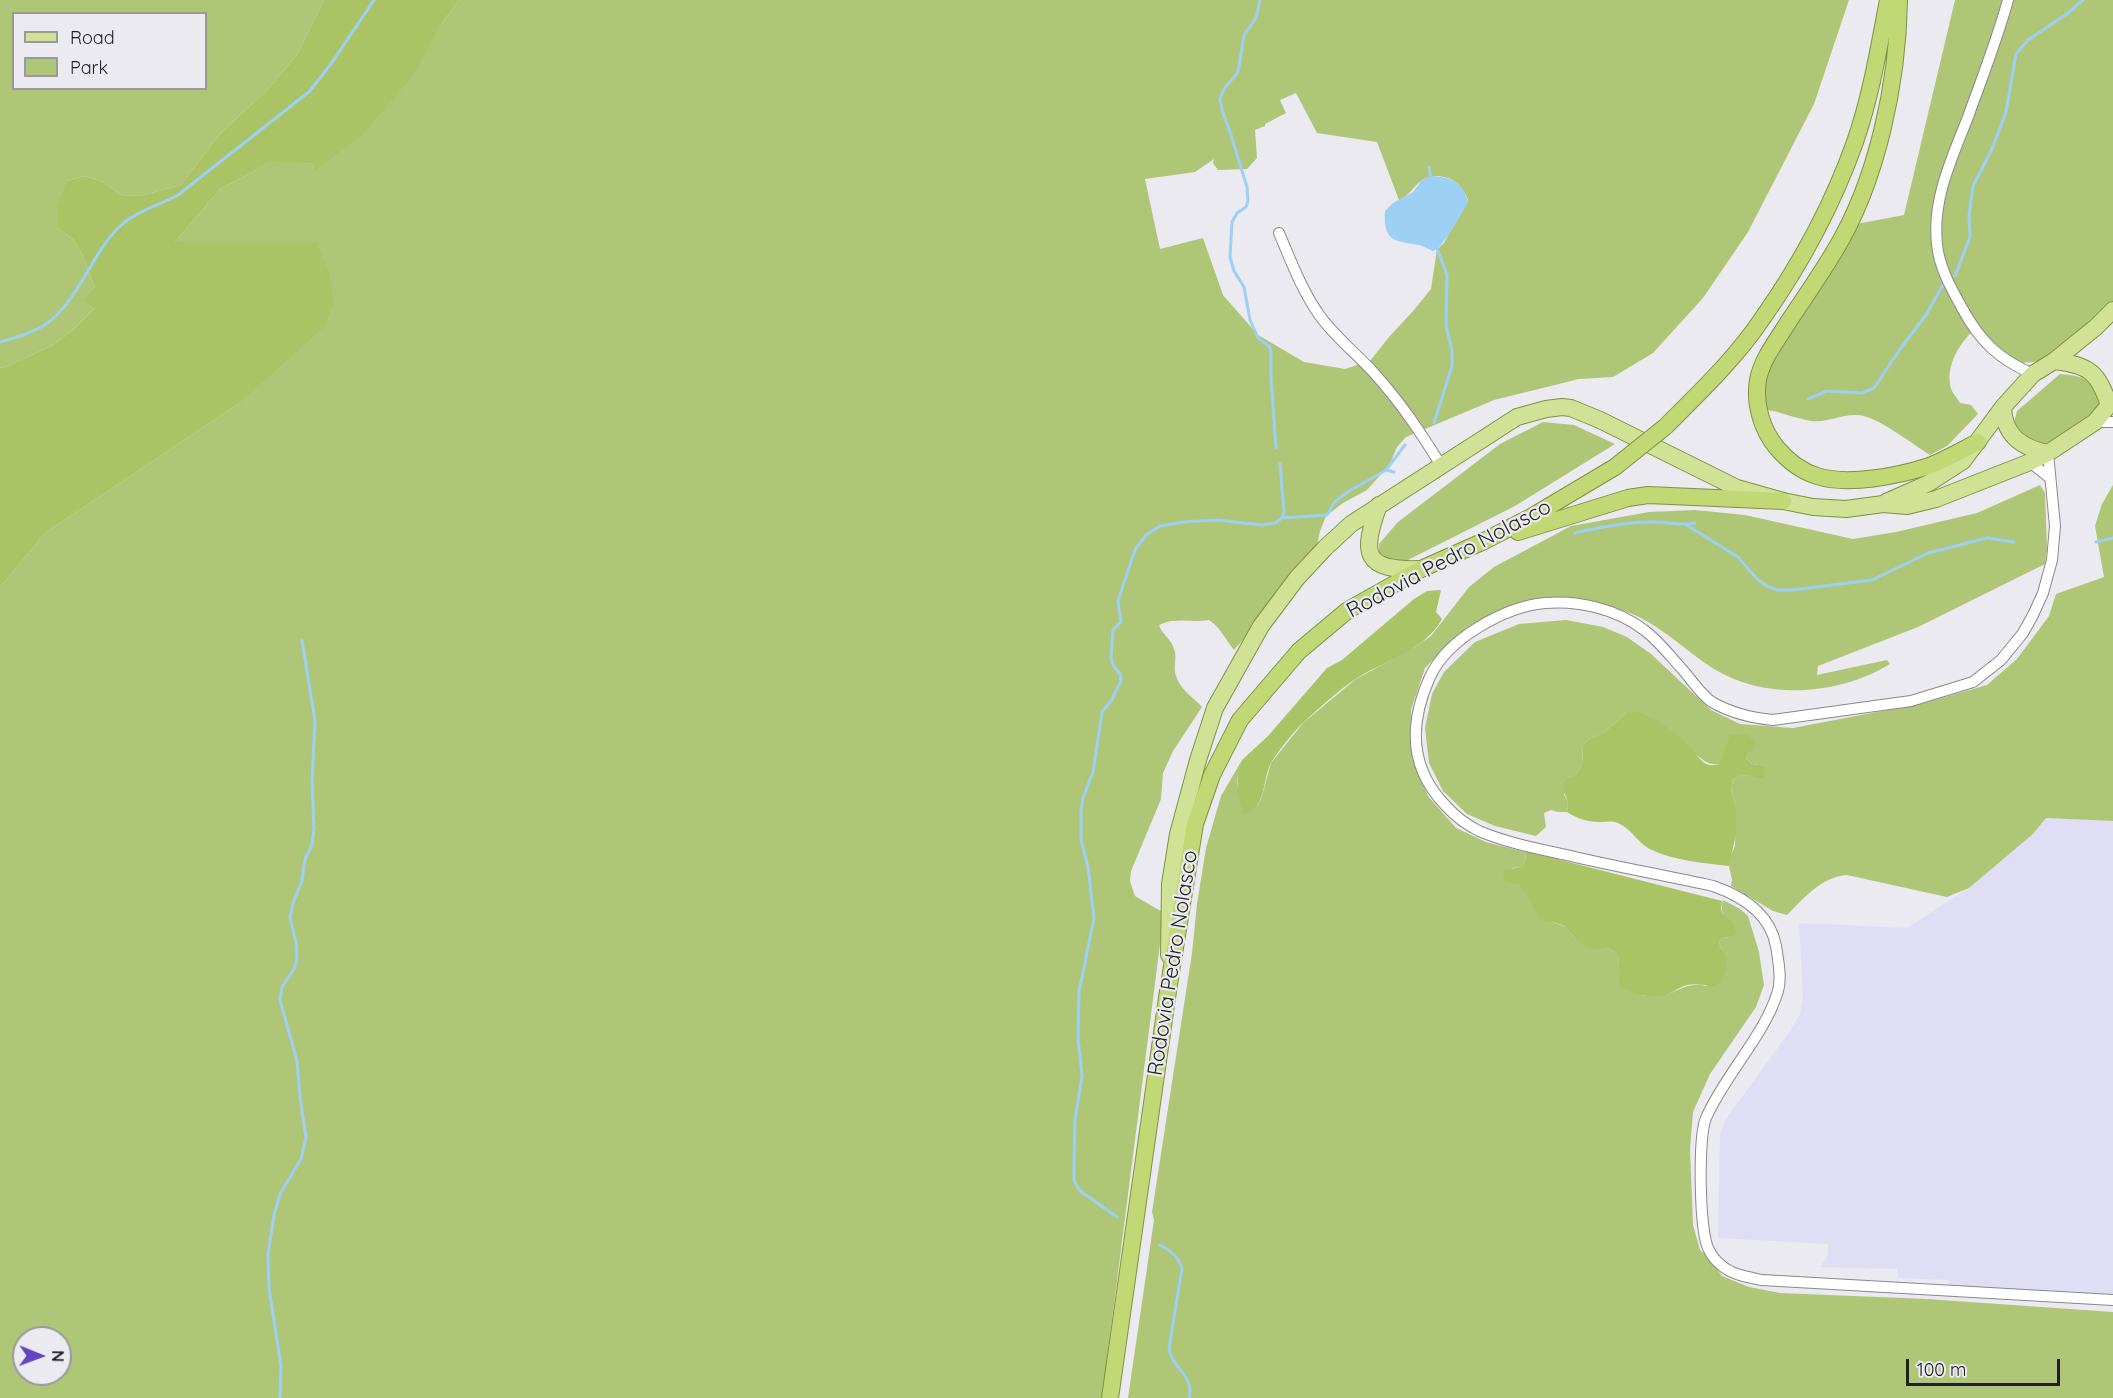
<!DOCTYPE html>
<style>
body{margin:0}
#map{position:relative;width:2113px;height:1398px;overflow:hidden;background:#eaeaf0;font-family:Quicksand,sans-serif}
canvas{display:block}
.legend{position:absolute;left:12px;top:12px;width:195px;height:78px;box-sizing:border-box;background:#eaeaf0;border:2px solid #99999e;margin:0;padding:8px 10px;list-style:none;font-size:18px;color:#202022}
.legend li{display:flex;align-items:center;gap:12px;height:30px}
.legend b{width:30px;border:2px solid #99999e}
.north{position:absolute;left:12px;top:1326px;width:60px;height:60px;box-sizing:border-box;background:#eaeaf0;border:2px solid #99999e;border-radius:50%;rotate:91deg;font-size:16px;font-weight:700;line-height:24px;text-align:center;color:#202022}
.north::after{content:'';display:block;margin:auto;width:21px;height:27px;background:#6047bf;clip-path:polygon(50% 0,100% 100%,50% 72%,0 100%)}
.scale{position:absolute;left:1906px;top:1359px;width:154px;height:27px;box-sizing:border-box;border:3px solid #202022;border-top:0;padding-left:8px;font-size:18px;line-height:21px;white-space:nowrap;color:#202022;-webkit-text-stroke:4px #eaeaf0;paint-order:stroke}
</style>
<div id="map">
<canvas width="2113" height="1398"></canvas>
<ul class="legend">
<li><b style="height:8px;background:#d1e297"></b>Road</li>
<li><b style="height:16px;background:#aec676"></b>Park</li>
</ul>
<div class="north">N</div>
<div class="scale">100 m</div>
</div>
<script>
const ctx = document.querySelector('canvas').getContext('2d');
ctx.lineJoin = 'round';
function paint(path, color) { ctx.fillStyle = color; ctx.fill(path, 'evenodd'); }
function stroke(path, color, width, dash) { ctx.strokeStyle = color; ctx.lineWidth = width; ctx.lineCap = dash ? 'butt' : 'round'; ctx.setLineDash(dash || []); ctx.stroke(path); }
function label(font, color, halo, rows, align = 'center') {
  ctx.font = font + ' Quicksand,sans-serif'; ctx.lineWidth = 4.5; ctx.setLineDash([]); ctx.textBaseline = 'middle'; ctx.strokeStyle = halo; ctx.fillStyle = color; for (const [text, x, y, turn = 0] of rows) {
    ctx.save(); ctx.translate(x, y); ctx.rotate((+turn || 0) * Math.PI / 180); ctx.textAlign = isNaN(turn) ? turn : align; if (halo) ctx.strokeText(text, 0, 0); ctx.fillText(text, 0, 0); ctx.restore();
  }
}
paint(new Path2D(`
 M 2046,818 L 2113,821 L 2113,1299 L 1948,1290 L 1949,1280 L 1898,1278 L 1897,1269 L 1820,1267 L 1828,1255 L 1828,1244 L 1718,1238 L 1720,1134 L 1725,1121 L 1733,1109 L 1790,1031 L 1800,1014 L 1803,995 L 1799,923 L 1907,928 L 1969,888 L 2033,834 Z`), '#e0def4');
paint(new Path2D(`
 M 0,0 L 324,0 L 297,55 L 267,90 L 220,134 L 181,185 L 140,196 L 121,195 L 103,182 L 85,176 L 67,181 L 58,228 L 74,240 L 83,256 L 95,288 L 95,308 L 73,330 L 53,345 L 6,367 L 0,368 ZM 14,14 L 206,14 L 206,88 L 14,88 Z
 M 459,0 L 1849,0 L 1814,104 L 1748,232 L 1703,298 L 1653,353 L 1613,377 L 1579,379 L 1494,400 L 1406,437 L 1397,447 L 1390,464 L 1367,490 L 1343,503 L 1326,516 L 1320,531 L 1314,560 L 1234,650 C 1225,639 1221,628 1209,620 C 1192,623 1175,617 1159,625 C 1162,635 1171,638 1174,649 C 1177,656 1174,665 1175,673 C 1179,689 1192,696 1202,707 L 1173,751 L 1163,773 L 1161,799 L 1131,871 L 1130,881 L 1135,896 L 1164,913 L 1102,1398 L 0,1398 L 0,587 L 45,533 L 238,404 L 316,242 L 175,242 L 220,189 L 260,168 L 268,160 L 313,164 L 314,170 L 440,26 ZM 1296,93 L 1317,133 L 1377,142 L 1399,200 C 1411,194 1412,188 1421,181 C 1424,178 1431,177 1435,176 C 1453,176 1462,185 1468,200 L 1444,243 L 1437,249 L 1431,289 L 1414,310 L 1389,337 L 1370,361 L 1345,369 L 1304,362 L 1258,335 L 1223,295 L 1203,238 L 1160,249 L 1145,179 L 1195,172 L 1214,159 L 1213,163 L 1218,170 L 1247,169 L 1257,158 L 1255,130 L 1265,126 L 1265,124 L 1286,113 L 1280,100 ZM 24,1338 L 60,1338 L 60,1374 L 24,1374 Z
 M 1955,0 L 2113,0 L 2113,306 L 2053,360 L 2022,363 L 2012,362 L 1983,334 L 1971,333 C 1957,346 1944,371 1952,391 C 1954,395 1958,399 1960,403 L 1971,405 L 1978,414 L 1947,446 L 1930,455 C 1912,444 1876,415 1857,415 C 1842,414 1827,423 1811,421 C 1792,418 1776,409 1757,409 L 1767,358 L 1851,225 L 1904,215 Z
 M 2060,374 C 2083,376 2089,378 2101,397 L 2097,418 L 2039,453 L 2012,430 L 2017,411 Z
 M 1543,422 L 1574,425 L 1615,444 L 1515,506 L 1398,565 L 1379,556 L 1379,544 L 1398,522 L 1500,444 Z
 M 2040,485 L 2045,493 L 2047,549 L 2045,564 L 1918,627 L 1818,666 L 1817,675 L 1887,660 L 1890,664 C 1839,695 1767,701 1714,669 C 1684,650 1658,622 1624,611 L 1551,602 L 1497,615 L 1454,639 L 1425,668 L 1411,710 L 1412,755 L 1428,796 L 1456,828 L 1486,842 L 1525,852 L 1526,861 L 1521,867 L 1512,868 L 1508,881 L 1519,885 C 1532,904 1540,921 1565,926 L 1576,940 L 1607,947 L 1618,955 L 1619,966 L 1643,996 C 1651,996 1660,996 1668,994 C 1682,989 1691,982 1706,986 L 1726,957 L 1719,943 L 1722,938 L 1730,937 C 1727,926 1719,912 1723,900 L 1740,909 L 1748,916 L 1759,952 L 1764,985 L 1756,1007 L 1710,1074 L 1693,1112 L 1690,1149 L 1693,1225 L 1700,1250 L 1709,1258 L 1722,1276 L 1749,1287 L 1780,1293 L 1927,1299 L 2113,1312 L 2113,1398 L 1128,1398 L 1154,1220 L 1152,1212 L 1192,953 L 1197,904 L 1206,848 L 1221,796 L 1242,760 C 1237,774 1235,787 1240,801 L 1257,806 L 1261,799 L 1271,763 L 1303,723 L 1356,679 L 1415,647 L 1431,636 L 1469,587 L 1494,567 L 1571,526 L 1649,512 L 1695,510 L 1745,515 L 1853,539 L 1896,532 L 1977,513 Z
 M 2113,485 L 2113,821 L 2046,818 L 2033,834 L 1969,888 L 1947,897 L 1847,875 C 1821,877 1804,898 1787,915 L 1773,911 L 1731,886 L 1732,880 L 1729,866 L 1730,858 L 1735,846 L 1736,807 L 1731,790 L 1733,779 L 1743,775 L 1763,778 L 1765,769 L 1760,765 L 1752,764 L 1746,758 L 1749,752 C 1728,760 1716,773 1698,756 L 1626,713 L 1605,732 L 1589,739 L 1583,746 L 1582,765 L 1577,774 L 1567,778 L 1564,794 L 1568,802 L 1567,812 L 1558,812 L 1551,810 L 1544,813 L 1546,827 L 1536,836 L 1495,826 L 1467,814 L 1443,791 L 1429,763 L 1425,728 L 1432,694 L 1444,672 L 1475,642 L 1519,624 L 1566,620 L 1603,627 L 1627,637 L 1651,654 L 1711,710 L 1740,724 L 1793,728 L 1924,703 L 1987,685 L 2017,659 L 2049,616 L 2056,594 L 2104,577 L 2095,526 L 2102,504 Z`), '#aec676');
paint(new Path2D(`
 M 324,0 L 459,0 L 440,26 L 413,75 L 362,135 L 314,171 L 313,164 L 268,161 L 260,168 L 220,189 L 175,242 L 316,242 L 328,271 L 334,301 L 325,326 L 238,404 L 45,533 L 0,587 L 0,368 L 6,367 L 53,345 L 73,330 L 95,308 L 83,300 L 95,288 L 83,256 L 74,240 L 58,228 L 57,207 L 67,181 L 85,176 L 103,182 L 121,195 L 140,196 L 181,185 L 220,134 L 267,90 L 297,55 Z
 M 1441,590 L 1436,612 L 1442,619 C 1424,651 1386,660 1357,678 C 1339,690 1320,707 1304,722 C 1293,732 1281,748 1272,761 C 1262,777 1267,809 1244,815 L 1237,792 L 1238,772 L 1242,760 L 1268,736 L 1327,668 L 1342,660 L 1414,599 L 1427,591 Z
 M 1637,712 C 1654,718 1672,730 1686,743 C 1693,749 1698,759 1706,764 C 1711,766 1715,765 1720,764 L 1730,735 L 1748,735 L 1755,743 L 1755,748 L 1749,752 L 1746,758 L 1752,764 L 1760,765 L 1765,768 L 1764,779 L 1743,775 L 1733,779 L 1731,790 L 1736,807 L 1736,834 L 1729,866 C 1704,863 1675,861 1652,850 C 1637,844 1632,827 1615,822 C 1611,821 1606,822 1601,822 C 1588,822 1578,819 1567,812 L 1568,802 L 1562,787 L 1567,778 L 1577,774 L 1582,765 L 1583,746 L 1589,739 L 1605,732 L 1626,713 Z
 M 1525,851 L 1722,901 L 1721,909 L 1723,915 C 1732,920 1735,924 1736,934 L 1730,937 L 1722,938 L 1719,943 C 1721,949 1725,952 1726,957 C 1730,968 1723,980 1715,986 C 1706,986 1696,983 1687,985 C 1679,987 1673,993 1665,995 C 1648,999 1634,994 1620,986 L 1618,955 L 1607,947 L 1592,950 L 1576,940 L 1565,926 L 1540,918 L 1519,885 L 1508,882 L 1503,877 L 1504,870 L 1521,867 L 1526,861 Z`), '#a9c365');
paint(new Path2D(`
 M 1432,176 C 1452,177 1464,183 1468,203 C 1459,216 1446,245 1433,251 C 1428,249 1424,246 1419,245 C 1395,241 1383,242 1385,211 L 1393,203 L 1413,192 L 1422,180 Z`), '#9cd1f5');
stroke(new Path2D(`
 M 1260,0 L 1256,18 L 1244,35 L 1238,72 L 1224,89 L 1220,99 L 1222,110 L 1231,135 L 1247,187 L 1248,201 L 1246,207 L 1237,213 L 1232,222 L 1230,257 L 1234,271 L 1244,287 L 1250,320 L 1258,338 L 1270,347 L 1271,352 L 1271,379 L 1276,448
 M 1429,167 L 1431,180
 M 1955,276 L 1970,237 L 1969,215 L 1973,186 L 1992,149 L 2006,112 L 2016,54 L 2028,40 L 2068,13 L 2083,0
 M 0,342 C 15,338 29,334 43,326 C 77,305 90,256 118,228 C 135,211 158,206 178,195 L 310,91 L 333,61 L 374,0
 M 1808,399 L 1827,391 L 1862,393 L 1874,388 L 1900,349 L 1926,315 L 1943,285
 M 1434,423 L 1452,366 L 1452,350 L 1446,326 L 1447,275 L 1436,246
 M 1280,464 L 1284,512 L 1282,518
 M 1386,470 L 1394,472
 M 1685,524 L 1738,557 L 1757,579 L 1767,586 L 1777,590 L 1792,590 L 1872,580 L 1928,553 L 1987,538 L 2014,542
 M 1575,533 C 1600,527 1627,522 1653,522 C 1667,522 1681,526 1695,523
 M 2096,542 L 2113,538
 M 1117,1217 L 1079,1190 L 1074,1180 L 1074,1166 L 1075,1120 L 1082,1076 L 1078,1038 L 1079,992 L 1094,918 L 1088,867 L 1081,840 L 1081,811 L 1083,798 L 1093,772 L 1102,712 L 1111,701 L 1121,681 L 1120,674 L 1113,665 L 1111,657 L 1113,630 L 1121,622 L 1118,601 L 1135,550 L 1146,535 L 1160,526 L 1183,522 L 1217,520 L 1262,525 L 1275,523 L 1282,518 L 1327,515 L 1334,503 L 1346,493 L 1386,470 L 1405,445
 M 1160,1245 C 1171,1251 1178,1256 1182,1268 L 1169,1349 C 1172,1368 1195,1376 1189,1398
 M 280,1398 L 281,1366 L 269,1288 L 268,1255 L 274,1215 L 280,1194 L 301,1159 L 306,1138 L 300,1097 L 297,1061 L 280,1000 L 282,987 L 294,969 L 297,960 L 296,943 L 290,917 L 294,900 L 302,881 L 305,859 L 312,845 L 314,828 L 312,782 L 315,721 L 302,640`), '#9cd1f5', 3);
const minor = new Path2D(`
 M 2008,0 C 1997,40 1982,78 1968,117 C 1952,158 1932,199 1937,244 C 1939,267 1951,288 1962,308 C 1980,341 1998,359 2033,374
 M 1279,233 C 1291,261 1302,291 1320,316 C 1336,338 1357,354 1374,373 C 1402,404 1421,433 1442,467
 M 2095,422 L 2113,422
 M 2048,453 L 2055,526 L 2052,560 L 2043,593 L 2033,615 L 2023,633 L 2001,660 L 1973,682 L 1911,701 L 1773,720 C 1752,718 1731,713 1712,702 C 1701,695 1691,679 1682,669 C 1670,656 1658,640 1644,630 C 1617,609 1578,600 1545,603 C 1504,607 1447,639 1430,677 C 1409,723 1409,768 1446,806 C 1455,816 1467,825 1479,831 C 1505,842 1534,848 1562,854 C 1612,866 1663,875 1713,886 C 1742,896 1770,913 1776,946 C 1778,959 1782,978 1778,991 C 1765,1035 1724,1076 1706,1118 C 1698,1136 1699,1233 1709,1250 C 1711,1254 1716,1261 1720,1264 C 1731,1275 1748,1277 1762,1280 L 2113,1300
 M 2030,462 L 2050,478`);
const primary = new Path2D(`
 M 2054,361 C 2089,365 2098,372 2109,405
 M 2003,407 C 2004,436 2022,448 2048,453
 M 1886,502 L 1929,483 L 1963,461 L 2003,407 L 2033,374 L 2054,361 L 2096,327 L 2113,310
 M 1379,505 C 1361,554 1363,571 1421,569
 M 1169,955 L 1170,884 L 1178,834 L 1198,760 L 1215,708 L 1261,626 L 1297,578 L 1325,548 L 1351,524 L 1517,417 L 1546,409 L 1562,407 L 1571,408 L 1600,420 L 1737,488 L 1783,501 L 1813,507 L 1846,509 L 1883,504 L 1907,506 L 1936,499 L 2030,462 L 2048,453 L 2095,422 L 2113,400`);
const trunk = new Path2D(`
 M 1899,0 C 1898,82 1877,182 1834,252 C 1819,277 1803,300 1787,324 C 1776,342 1762,359 1758,380 C 1754,404 1762,430 1777,448 C 1788,461 1801,471 1817,476 C 1848,486 1898,476 1929,466 C 1945,460 1962,450 1978,442
 M 1665,427 C 1699,393 1735,359 1762,319 C 1800,265 1833,204 1855,142 C 1871,96 1879,47 1888,0
 M 1518,532 L 1628,498 L 1648,495 L 1783,501
 M 1110,1398 L 1168,991 L 1195,824 L 1212,775 L 1240,720 L 1299,651 L 1348,610 L 1421,569 L 1482,542 L 1531,517 L 1615,467`);
stroke(minor, '#88888d', 12);
stroke(primary, '#809141', 18);
stroke(trunk, '#809141', 18);
stroke(minor, '#fff', 10);
stroke(primary, '#d1e297', 16);
stroke(trunk, '#c2d874', 16);
const trunkBridge = new Path2D(`
 M 1615,467 L 1665,427`);
stroke(trunkBridge, '#809141', 18, []);
stroke(trunkBridge, '#c2d874', 16);
label('21px', '#202022', '#eaeaf0', [
 ["Rodovia Pedro Nolasco",1449,559,-28],
 ["Rodovia Pedro Nolasco",1173,963,-81]
]);
</script>
